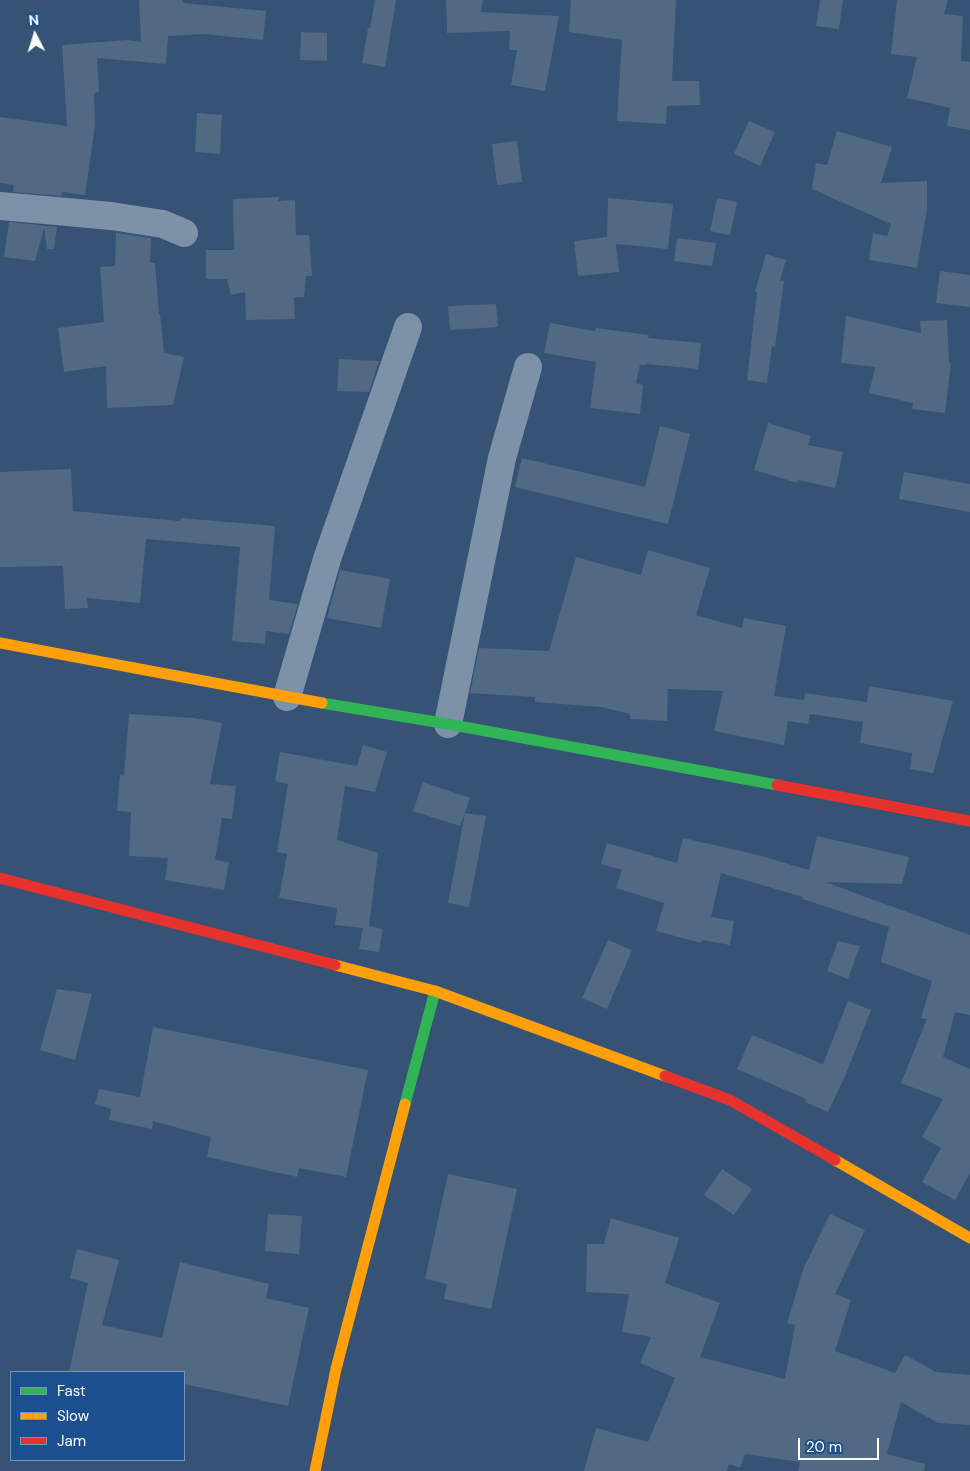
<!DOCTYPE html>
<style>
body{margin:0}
#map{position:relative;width:970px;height:1471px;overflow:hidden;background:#365274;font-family:"DM Sans",sans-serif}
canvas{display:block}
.legend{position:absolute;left:10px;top:1371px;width:175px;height:90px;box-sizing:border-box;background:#1b4f8f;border:1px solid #7695bc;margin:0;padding:6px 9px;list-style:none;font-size:15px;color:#fff}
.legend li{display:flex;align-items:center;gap:10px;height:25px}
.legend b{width:25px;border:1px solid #7695bc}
.north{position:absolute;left:10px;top:10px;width:50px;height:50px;-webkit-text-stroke:4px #1b4f8f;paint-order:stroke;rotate:355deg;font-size:14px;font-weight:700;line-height:20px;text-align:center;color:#fff}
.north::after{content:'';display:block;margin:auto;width:18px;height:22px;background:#fff;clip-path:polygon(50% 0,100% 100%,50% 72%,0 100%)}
.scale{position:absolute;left:798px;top:1438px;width:81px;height:22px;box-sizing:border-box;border:2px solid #fff;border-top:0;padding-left:6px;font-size:15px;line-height:18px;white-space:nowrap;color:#fff;-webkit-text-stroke:4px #1b4f8f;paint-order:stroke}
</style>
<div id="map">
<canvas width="970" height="1471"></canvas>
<ul class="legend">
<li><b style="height:6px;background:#30b455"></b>Fast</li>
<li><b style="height:6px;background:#ff9f0a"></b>Slow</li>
<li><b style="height:6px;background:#e5322d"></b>Jam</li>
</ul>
<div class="north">N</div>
<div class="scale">20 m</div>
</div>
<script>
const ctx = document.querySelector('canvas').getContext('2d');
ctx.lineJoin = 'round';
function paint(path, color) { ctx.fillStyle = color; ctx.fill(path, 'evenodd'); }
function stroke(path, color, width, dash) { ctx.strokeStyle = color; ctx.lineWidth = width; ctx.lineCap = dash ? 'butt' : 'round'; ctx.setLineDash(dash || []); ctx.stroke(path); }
paint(new Path2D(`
 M 139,0 L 182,0 L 183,3 L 266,11 L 263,40 L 204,34 L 168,36 L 166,64 L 97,58 L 99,92 L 94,93 L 95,126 L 85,195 L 62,192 L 61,196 L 13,192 L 14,185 L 0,183 L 0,117 L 67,126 L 62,45 L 127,40 L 141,42 Z
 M 375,0 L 396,0 L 385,67 L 362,63 L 368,28 L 370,28 Z
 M 446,0 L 483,0 L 481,12 L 559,16 L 545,91 L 511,85 L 517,50 L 509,50 L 510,31 L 447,33 Z
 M 571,0 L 676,0 L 672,81 L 699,81 L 700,105 L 667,106 L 666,124 L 617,121 L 622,40 L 569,32 Z
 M 820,0 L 843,0 L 839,29 L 816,26 Z
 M 897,0 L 948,0 L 944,14 L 963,16 L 961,61 L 970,62 L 970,130 L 947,126 L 950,108 L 907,98 L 917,57 L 891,54 Z
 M 301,32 L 327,33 L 327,61 L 300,60 Z
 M 197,113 L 222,115 L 220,154 L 195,152 Z
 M 749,121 L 775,132 L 760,166 L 734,154 Z
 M 837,131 L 892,147 L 881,183 L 927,181 L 927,209 L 917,268 L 869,260 L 873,233 L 887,236 L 891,224 L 812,189 L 816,163 L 827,165 Z
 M 517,141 L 522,182 L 497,185 L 492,144 Z
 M 279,197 L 278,201 L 295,200 L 296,235 L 309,235 L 312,276 L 306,276 L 304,297 L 294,297 L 295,319 L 246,320 L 245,292 L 231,295 L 227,279 L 206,279 L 206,250 L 234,250 L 233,199 Z
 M 608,198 L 673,204 L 668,249 L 616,244 L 619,272 L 578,276 L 574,241 L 607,237 Z
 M 717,198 L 737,202 L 730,235 L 710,231 Z
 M 9,222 L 57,227 L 54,249 L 47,249 L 44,228 L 35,261 L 4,257 Z
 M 116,233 L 151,238 L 150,263 L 155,263 L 159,314 L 160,314 L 164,353 L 184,357 L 173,405 L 107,408 L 106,366 L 64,372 L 58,328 L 104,322 L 100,267 L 115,266 Z
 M 677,238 L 716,243 L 712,266 L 674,261 Z
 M 766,254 L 786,260 L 780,280 L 784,281 L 775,347 L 772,346 L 767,383 L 747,380 L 757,292 L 755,291 Z
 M 940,271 L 970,275 L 970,307 L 936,303 Z
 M 496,304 L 498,327 L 450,330 L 448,306 Z
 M 846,316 L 921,333 L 920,321 L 947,320 L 949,363 L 951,363 L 945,413 L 912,409 L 913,403 L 869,393 L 875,367 L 841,363 Z
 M 550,323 L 595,331 L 596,328 L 649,335 L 648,338 L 701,343 L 698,369 L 646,364 L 646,365 L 640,365 L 636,383 L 643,385 L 640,414 L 590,408 L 596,362 L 544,353 Z
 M 339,359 L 379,361 L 369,392 L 337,391 Z
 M 768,423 L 811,436 L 808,445 L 843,452 L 835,488 L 798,480 L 797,483 L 754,470 Z
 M 660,426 L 690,434 L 668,524 L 515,487 L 522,458 L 645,487 Z
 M 71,469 L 73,511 L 180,521 L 181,518 L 275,526 L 269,600 L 298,604 L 289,634 L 266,631 L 265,644 L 232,641 L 240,547 L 146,539 L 140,603 L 87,598 L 88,608 L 65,609 L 63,566 L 0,567 L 0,472 Z
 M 904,472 L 970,484 L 970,512 L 899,499 Z
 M 648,550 L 710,568 L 696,615 L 742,628 L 744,618 L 786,626 L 774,696 L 804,700 L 805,693 L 867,702 L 869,686 L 953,701 L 933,773 L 910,769 L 912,753 L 860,743 L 863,722 L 810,714 L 808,724 L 788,721 L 784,745 L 714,731 L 723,691 L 668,689 L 667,721 L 630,719 L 630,714 L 601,707 L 535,702 L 535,697 L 470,693 L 479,648 L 549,651 L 576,557 L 641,575 Z
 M 340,570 L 390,579 L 381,628 L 327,618 Z
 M 129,714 L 194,718 L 222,723 L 210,784 L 236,786 L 232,819 L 222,818 L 215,860 L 229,862 L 224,890 L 165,880 L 168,858 L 129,856 L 131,812 L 117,811 L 120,775 L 124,776 Z
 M 363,745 L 387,752 L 375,792 L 345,786 L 337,840 L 378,853 L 369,926 L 383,929 L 379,952 L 359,949 L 363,928 L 335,925 L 337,908 L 279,898 L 287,854 L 277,852 L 288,784 L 275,781 L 280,752 L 357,766 Z
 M 423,782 L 470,798 L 460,826 L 413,811 Z
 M 465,813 L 486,816 L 469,907 L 448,903 Z
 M 817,836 L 909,857 L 902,884 L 825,882 L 970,935 L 970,1015 L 955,1012 L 943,1057 L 970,1069 L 970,1173 L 955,1200 L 922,1182 L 941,1148 L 922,1137 L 943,1099 L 901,1083 L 927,1019 L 921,1018 L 932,981 L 881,962 L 889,927 L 802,899 L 803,897 L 721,873 L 711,917 L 734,921 L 730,945 L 702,940 L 701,943 L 656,931 L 664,903 L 616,888 L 622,870 L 601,864 L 607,843 L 677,863 L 683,838 L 754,854 L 809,870 Z
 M 608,940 L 632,950 L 607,1009 L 582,998 Z
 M 838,941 L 860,946 L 848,979 L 827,971 Z
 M 57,989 L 92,994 L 75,1060 L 40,1050 Z
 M 848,1001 L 871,1010 L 846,1074 L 828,1112 L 805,1102 L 806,1099 L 737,1069 L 752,1035 L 823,1064 Z
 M 153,1027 L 368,1070 L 346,1177 L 299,1168 L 297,1177 L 207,1157 L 211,1137 L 153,1121 L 152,1129 L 109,1120 L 111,1109 L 95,1104 L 99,1089 L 140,1097 Z
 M 722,1169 L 752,1189 L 734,1215 L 704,1195 Z
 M 448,1174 L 517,1189 L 491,1309 L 444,1299 L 447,1284 L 425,1279 Z
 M 268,1214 L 302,1216 L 299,1254 L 265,1251 Z
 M 830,1214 L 865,1230 L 835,1294 L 851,1300 L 835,1351 L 895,1373 L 905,1355 L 936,1372 L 970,1375 L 970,1425 L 938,1423 L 901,1402 L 887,1454 L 925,1464 L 924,1471 L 798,1471 L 800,1462 L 745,1454 L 740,1468 L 729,1464 L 727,1471 L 584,1471 L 596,1428 L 648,1442 L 675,1378 L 640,1363 L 651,1337 L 622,1332 L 629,1294 L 586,1292 L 587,1244 L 604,1244 L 611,1218 L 679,1238 L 665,1283 L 720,1303 L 700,1357 L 785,1379 L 795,1325 L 787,1323 L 804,1267 Z
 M 77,1249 L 119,1260 L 102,1325 L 162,1338 L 180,1262 L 269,1284 L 266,1298 L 309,1308 L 288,1406 L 184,1384 L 184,1372 L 69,1372 L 88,1283 L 70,1278 Z`), '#526984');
stroke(new Path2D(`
 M 0,206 L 111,216 L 163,224 L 184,233
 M 287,697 L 327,559 L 408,327
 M 448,724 L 502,458 L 528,367`), '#7d92a8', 28);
stroke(new Path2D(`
 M 322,703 L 448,724 L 777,785
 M 405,1104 L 435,991`), '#30b455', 11);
stroke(new Path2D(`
 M 0,643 L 322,703
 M 335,965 L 435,991 L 665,1076
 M 835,1160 L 970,1238
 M 315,1471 L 336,1369 L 405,1104`), '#ff9f0a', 11);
stroke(new Path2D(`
 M 777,785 L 970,821
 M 0,878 L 335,965
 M 665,1076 L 730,1100 L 835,1160`), '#e5322d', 11);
</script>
